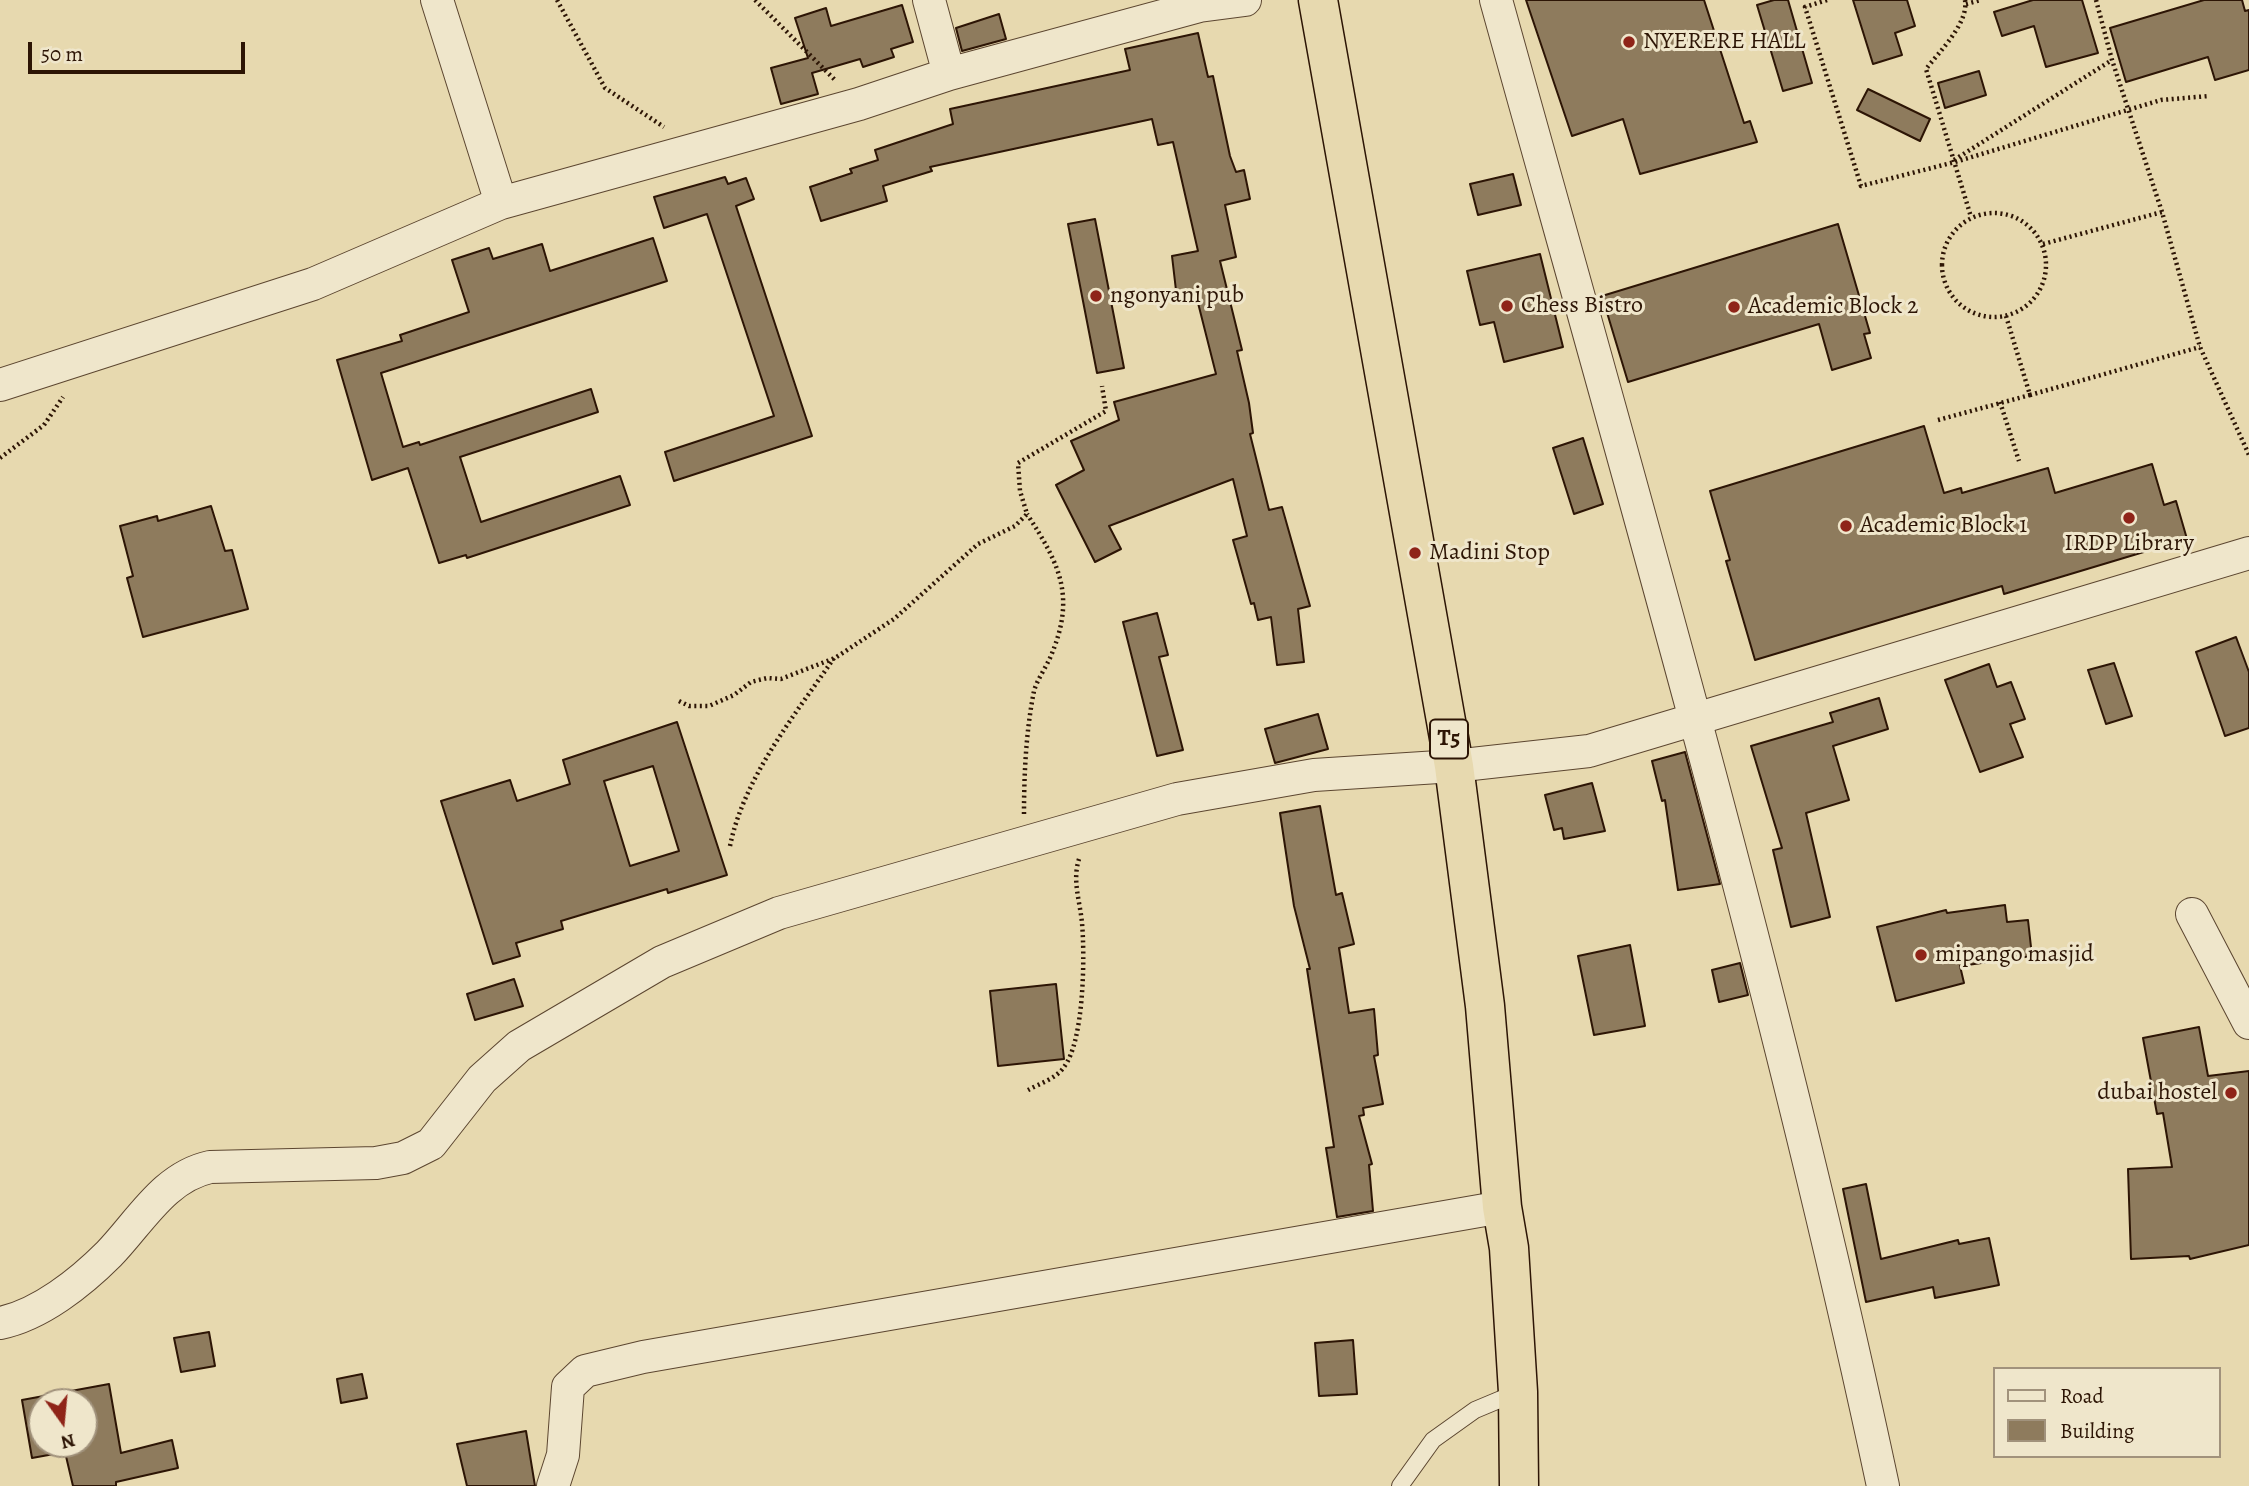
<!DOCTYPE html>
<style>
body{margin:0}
#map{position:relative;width:2249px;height:1486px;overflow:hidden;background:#e7d9af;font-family:Alegreya,serif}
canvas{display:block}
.legend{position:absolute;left:1993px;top:1367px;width:228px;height:91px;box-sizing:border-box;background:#efe6cb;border:2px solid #a1927c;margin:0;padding:9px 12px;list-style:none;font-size:21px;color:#2d1505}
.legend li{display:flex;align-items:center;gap:14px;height:35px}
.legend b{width:35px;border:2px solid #a1927c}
.north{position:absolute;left:28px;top:1388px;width:70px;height:70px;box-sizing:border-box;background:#efe6cb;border:2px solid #a1927c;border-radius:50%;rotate:165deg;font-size:19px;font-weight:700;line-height:28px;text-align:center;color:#2d1505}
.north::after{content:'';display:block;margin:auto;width:24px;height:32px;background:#8f2418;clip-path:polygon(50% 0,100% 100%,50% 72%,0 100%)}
.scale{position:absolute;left:28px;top:42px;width:217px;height:32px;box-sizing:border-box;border:4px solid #2d1505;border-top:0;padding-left:9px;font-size:21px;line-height:24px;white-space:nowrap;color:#2d1505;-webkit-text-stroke:5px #efe6cb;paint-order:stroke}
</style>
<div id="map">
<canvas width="2249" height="1486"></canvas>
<ul class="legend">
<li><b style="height:9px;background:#efe6cb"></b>Road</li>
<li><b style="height:19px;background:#8e7b5d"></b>Building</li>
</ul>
<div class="north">N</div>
<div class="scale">50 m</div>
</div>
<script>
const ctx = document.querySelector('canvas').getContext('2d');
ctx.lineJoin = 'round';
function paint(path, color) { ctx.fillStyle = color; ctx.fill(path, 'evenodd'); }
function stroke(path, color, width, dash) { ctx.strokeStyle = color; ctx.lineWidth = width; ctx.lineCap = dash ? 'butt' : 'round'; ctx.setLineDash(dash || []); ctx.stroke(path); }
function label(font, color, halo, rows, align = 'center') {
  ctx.font = font + ' Alegreya,serif'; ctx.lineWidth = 6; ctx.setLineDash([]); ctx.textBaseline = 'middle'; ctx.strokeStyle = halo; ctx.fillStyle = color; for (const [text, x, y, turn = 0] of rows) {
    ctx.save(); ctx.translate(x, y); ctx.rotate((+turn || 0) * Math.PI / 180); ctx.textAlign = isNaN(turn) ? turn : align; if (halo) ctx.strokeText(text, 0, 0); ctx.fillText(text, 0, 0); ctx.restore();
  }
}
const building = new Path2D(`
 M 1526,0 L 1704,0 L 1744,123 L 1750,121 L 1757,142 L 1640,174 L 1623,119 L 1572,136 Z
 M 1774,0 L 1788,0 L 1812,83 L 1783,91 L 1757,5 Z
 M 1853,0 L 1907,0 L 1915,26 L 1895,33 L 1902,55 L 1873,64 Z
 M 2033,0 L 2082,0 L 2098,53 L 2046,67 L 2034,26 L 2002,36 L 1994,12 Z
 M 2204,0 L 2242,0 L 2245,11 L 2249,10 L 2249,70 L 2215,80 L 2208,57 L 2126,82 L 2110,28 Z
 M 902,5 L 913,42 L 891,49 L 894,57 L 863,67 L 860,59 L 812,73 L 818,94 L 781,104 L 771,68 L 808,58 L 795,18 L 826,8 L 831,26 Z
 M 999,14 L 1006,39 L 962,51 L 956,28 Z
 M 1198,33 L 1208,77 L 1213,76 L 1230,156 L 1236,172 L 1244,170 L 1250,199 L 1225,205 L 1236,257 L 1220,261 L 1242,350 L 1237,351 L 1249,403 L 1253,433 L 1250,434 L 1269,510 L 1282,507 L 1310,606 L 1298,609 L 1304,662 L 1277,665 L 1271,617 L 1258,620 L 1254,603 L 1251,604 L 1233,540 L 1247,536 L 1233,479 L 1109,526 L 1121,549 L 1095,562 L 1056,485 L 1084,470 L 1071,441 L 1119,420 L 1114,402 L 1216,374 L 1196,295 L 1177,299 L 1172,256 L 1198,251 L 1173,142 L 1158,145 L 1152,119 L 930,167 L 932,171 L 883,186 L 887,201 L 821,221 L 810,187 L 852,173 L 850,169 L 878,160 L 875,150 L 953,124 L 950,109 L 1130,70 L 1125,49 Z
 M 1979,71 L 1986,95 L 1945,108 L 1938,83 Z
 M 1868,89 L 1930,119 L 1920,141 L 1857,110 Z
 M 1513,174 L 1521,205 L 1478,215 L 1470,184 Z
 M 725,177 L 728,184 L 746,178 L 754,199 L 736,206 L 812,436 L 674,481 L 665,452 L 774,416 L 707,214 L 664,228 L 654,197 Z
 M 1095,219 L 1124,368 L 1097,373 L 1068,224 Z
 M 1838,224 L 1870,333 L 1864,334 L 1871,358 L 1832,370 L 1819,324 L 1628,382 L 1602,296 Z
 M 653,238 L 667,281 L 381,373 L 403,447 L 419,442 L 420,445 L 591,389 L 598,412 L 460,457 L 481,522 L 620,476 L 630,505 L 467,558 L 466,555 L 439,563 L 408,468 L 372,480 L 337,360 L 402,341 L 400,335 L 469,312 L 452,260 L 489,248 L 493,259 L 542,244 L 550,271 Z
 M 1540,254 L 1563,347 L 1504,362 L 1494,322 L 1480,325 L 1467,271 Z
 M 1924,426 L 1944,493 L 1961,488 L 1962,493 L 2048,468 L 2055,493 L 2152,464 L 2164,505 L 2176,501 L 2187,539 L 2004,594 L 2002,586 L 1755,660 L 1726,561 L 1730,560 L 1710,491 Z
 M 1583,438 L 1603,504 L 1574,514 L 1553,448 Z
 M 211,506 L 225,551 L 232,550 L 248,609 L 143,637 L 127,578 L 133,576 L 120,526 L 157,516 L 158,521 Z
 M 1157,613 L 1168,655 L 1159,657 L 1183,750 L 1157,756 L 1123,622 Z
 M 2236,637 L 2249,672 L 2249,728 L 2225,736 L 2196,652 Z
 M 2114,663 L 2132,716 L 2106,724 L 2088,670 Z
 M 1989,664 L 1997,687 L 2011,682 L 2025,719 L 2010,724 L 2023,757 L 1980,772 L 1945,680 Z
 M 1879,698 L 1888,729 L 1833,746 L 1849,800 L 1806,813 L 1830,917 L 1791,927 L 1773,850 L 1782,848 L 1751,746 L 1833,722 L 1830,713 Z
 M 1318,714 L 1328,749 L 1275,763 L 1265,729 Z
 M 677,722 L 727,875 L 668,893 L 667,889 L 561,921 L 563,929 L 516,943 L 520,956 L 493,964 L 441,801 L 510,780 L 517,801 L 570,784 L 563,760 ZM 653,766 L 679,851 L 630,866 L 604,781 Z
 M 1685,752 L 1720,884 L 1678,890 L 1665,800 L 1662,801 L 1652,761 Z
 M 1592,783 L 1605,831 L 1564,839 L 1562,828 L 1554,830 L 1545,795 Z
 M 1320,806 L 1336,895 L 1342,893 L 1354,944 L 1339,948 L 1349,1013 L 1374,1009 L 1378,1055 L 1374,1056 L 1383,1104 L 1363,1108 L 1364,1115 L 1359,1116 L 1372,1164 L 1369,1165 L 1373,1211 L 1337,1217 L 1326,1148 L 1334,1147 L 1307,969 L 1310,969 L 1294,906 L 1280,813 Z
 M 2005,905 L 2007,922 L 2028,920 L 2032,956 L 1960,966 L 1964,983 L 1896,1001 L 1877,927 L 1946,910 L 1947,913 Z
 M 1630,945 L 1645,1026 L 1594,1035 L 1578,956 Z
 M 1740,963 L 1748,995 L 1719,1002 L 1712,970 Z
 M 514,979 L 523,1006 L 475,1020 L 467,994 Z
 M 1056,984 L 1064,1059 L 998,1066 L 990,991 Z
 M 2199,1027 L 2208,1076 L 2249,1071 L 2249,1245 L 2190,1259 L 2189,1256 L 2131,1259 L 2128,1169 L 2172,1167 L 2163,1113 L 2157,1114 L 2143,1038 Z
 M 1866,1184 L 1881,1259 L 1958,1240 L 1959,1244 L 1989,1238 L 1999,1285 L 1935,1298 L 1933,1287 L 1866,1302 L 1843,1189 Z
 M 209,1332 L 215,1366 L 181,1372 L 174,1338 Z
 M 1353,1340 L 1357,1394 L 1319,1396 L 1315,1343 Z
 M 362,1374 L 367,1398 L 341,1403 L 337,1379 Z
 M 109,1384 L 121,1453 L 172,1440 L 178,1468 L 116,1482 L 116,1486 L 73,1486 L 65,1452 L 32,1458 L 22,1400 ZM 42,1402 L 84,1402 L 84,1444 L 42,1444 Z
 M 526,1431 L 535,1486 L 467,1486 L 457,1444 Z`);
paint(building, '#8e7b5d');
stroke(building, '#2d1505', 2);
const lane = new Path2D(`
 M 1400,1486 L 1433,1440 L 1475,1410 L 1518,1392`);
const street = new Path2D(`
 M 437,0 L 501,203
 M 929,0 L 949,74
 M 1496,0 C 1633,493 1776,985 1883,1486
 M 0,385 L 313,284 L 501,203 L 859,104 L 949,74 L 1199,6 L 1245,0
 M 2192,914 L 2249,1023
 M 0,1323 C 40,1315 81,1282 109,1254 C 140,1222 164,1177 210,1167 L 376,1163 L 403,1158 L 431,1144 L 482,1079 L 519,1046 L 662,962 L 779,913 L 1177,799 L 1314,775 L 1454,766 L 1589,751 L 2249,553
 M 553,1486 L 563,1455 L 568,1387 L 585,1371 L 643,1357 L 1502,1207`);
const highway = new Path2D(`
 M 1318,0 L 1454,766 L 1485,1006 L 1502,1207 L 1509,1248 L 1518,1392 L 1519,1486`);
stroke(lane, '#5c4630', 18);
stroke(street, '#5c4630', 34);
stroke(highway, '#2d1505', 41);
stroke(new Path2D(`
 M 557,0 L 605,88 L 664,127
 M 755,0 L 836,81
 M 1827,0 L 1805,7 L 1861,186 L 1955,162 L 2161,100 L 2209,96
 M 1965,0 C 1969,23 1939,52 1926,69 L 1971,217
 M 2096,0 L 2112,60 L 2162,212 L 2200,347 L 2249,455
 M 1966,4 L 1981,0
 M 1954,160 L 2112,60
 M1942 265a52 52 0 1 1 104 0a52 52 0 1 1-104 0Z
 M 2043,244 L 2162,212
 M 2006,316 L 2030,395 L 2200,347
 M 2000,402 L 2019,461
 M 1938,420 L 2030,395
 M 0,458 L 44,425 L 63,397
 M 679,701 L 689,706 L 709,706 L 734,695 L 751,682 L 767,678 L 781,679 L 835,658 L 894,619 L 978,544 L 1015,526 L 1027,514 L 1020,491 L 1018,463 L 1106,411 L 1102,386
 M 1024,814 C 1024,774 1026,731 1034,691 C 1037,680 1045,669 1050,658 C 1076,598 1061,566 1027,514
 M 730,846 C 744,777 795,715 834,658
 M 1028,1090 C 1039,1084 1057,1078 1064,1067 C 1084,1041 1085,957 1082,923 C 1080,901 1072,881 1079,859`), '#2d1505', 4.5, [2, 3.5]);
stroke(lane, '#efe6cb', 16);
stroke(street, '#efe6cb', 32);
stroke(highway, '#e7d9af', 38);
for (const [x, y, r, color] of [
 [1629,42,7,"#8f2418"],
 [1096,296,7,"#8f2418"],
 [1507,306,7,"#8f2418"],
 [1734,307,7,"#8f2418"],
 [2129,518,7,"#8f2418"],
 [1846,526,7,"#8f2418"],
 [1415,553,7,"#8f2418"],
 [1921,955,7,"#8f2418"],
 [2231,1093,7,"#8f2418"]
]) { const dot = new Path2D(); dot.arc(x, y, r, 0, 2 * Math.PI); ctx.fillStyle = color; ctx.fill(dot); stroke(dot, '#efe6cb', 2.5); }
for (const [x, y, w] of [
 [1449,739,38]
]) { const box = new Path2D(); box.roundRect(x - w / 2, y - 19.5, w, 39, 5); ctx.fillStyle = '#efe6cb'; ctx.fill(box); stroke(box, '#2d1505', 2); }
label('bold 23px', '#2d1505', null, [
 ["T5",1449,739]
]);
label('24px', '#2d1505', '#efe6cb', [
 ["NYERERE HALL",1643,42],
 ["ngonyani pub",1110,296],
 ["Chess Bistro",1521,306],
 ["Academic Block 2",1748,307],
 ["Academic Block 1",1860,526],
 ["IRDP Library",2129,544,"center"],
 ["Madini Stop",1429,553],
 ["mipango masjid",1935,955],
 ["dubai hostel",2217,1093,"right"]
], 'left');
</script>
